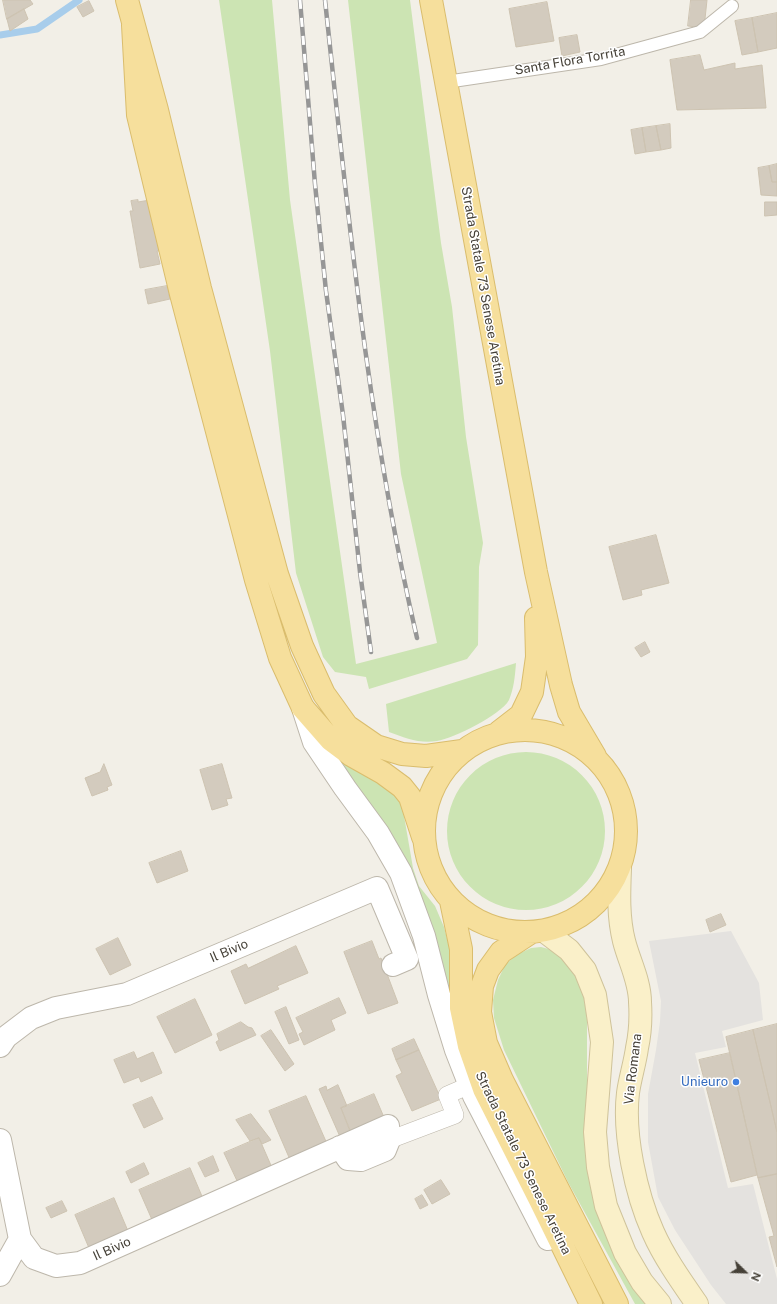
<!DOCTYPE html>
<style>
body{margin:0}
#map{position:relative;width:777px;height:1304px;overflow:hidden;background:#f2efe7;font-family:"Public Sans",sans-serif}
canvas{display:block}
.north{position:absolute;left:725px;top:1252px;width:40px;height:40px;-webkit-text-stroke:3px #fff;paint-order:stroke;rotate:113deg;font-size:11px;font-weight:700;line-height:16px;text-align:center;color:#454037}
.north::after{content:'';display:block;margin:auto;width:14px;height:18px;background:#454037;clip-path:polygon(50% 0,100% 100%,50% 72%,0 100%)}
</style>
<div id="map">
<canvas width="777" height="1304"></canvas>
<div class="north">N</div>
</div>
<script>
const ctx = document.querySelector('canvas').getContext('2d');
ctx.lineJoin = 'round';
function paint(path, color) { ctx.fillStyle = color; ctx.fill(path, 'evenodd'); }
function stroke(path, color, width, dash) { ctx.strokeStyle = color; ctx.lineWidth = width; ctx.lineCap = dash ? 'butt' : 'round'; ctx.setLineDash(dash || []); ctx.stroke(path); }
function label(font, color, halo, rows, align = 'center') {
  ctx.font = font + ' "Public Sans",sans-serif'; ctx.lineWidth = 3; ctx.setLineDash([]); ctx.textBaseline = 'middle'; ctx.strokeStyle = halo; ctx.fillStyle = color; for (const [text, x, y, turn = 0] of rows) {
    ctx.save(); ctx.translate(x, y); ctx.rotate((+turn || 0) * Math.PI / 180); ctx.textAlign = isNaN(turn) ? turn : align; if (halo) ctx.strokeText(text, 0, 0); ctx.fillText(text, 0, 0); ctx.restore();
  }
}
paint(new Path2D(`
 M 219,0 L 272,0 L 290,200 L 356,664 L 437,643 L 401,474 L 348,0 L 410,0 L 441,243 L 452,307 L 466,437 L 483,543 L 479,567 L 478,645 L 467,659 L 369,689 L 366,677 L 335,672 L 323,657 L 296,573 L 270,351 Z
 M 516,663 C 515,676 514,688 509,700 C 501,715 454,738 437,741 C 420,744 405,738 389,732 L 386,704 Z
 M447 831a79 79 0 1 1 158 0a79 79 0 1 1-158 0Z
 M 349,762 L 396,794 L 403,810 L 413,868 L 419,886 L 435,906 L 444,927 L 450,950 L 452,979 L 452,994 L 445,995 L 438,945 L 417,889 L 340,764 Z
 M 541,947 L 556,951 L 570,965 L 578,980 L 584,998 L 587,1019 L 587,1132 L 653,1304 L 635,1304 L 568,1182 L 504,1050 L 494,1018 L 493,1000 L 498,980 L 505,965 L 516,955 L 531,948 Z`), '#cce4b3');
paint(new Path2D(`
 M 731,931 L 759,983 L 763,1020 L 722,1031 L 726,1047 L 695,1053 L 728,1188 L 753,1184 L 777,1279 L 777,1304 L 726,1304 L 711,1285 L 675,1230 L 658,1197 L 648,1142 L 648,1094 L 656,1050 L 660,1022 L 661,1001 L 649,941 Z`), '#e4e2df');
stroke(new Path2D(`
 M 0,35 L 37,29 L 79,0`), '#a8cdeb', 7);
const building = new Path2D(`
 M 3,0 L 30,0 L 33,4 L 7,19 Z
 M 691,0 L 707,0 L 704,28 L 688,26 Z
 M 89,1 L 94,11 L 83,17 L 77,7 Z
 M 547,2 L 554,41 L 516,47 L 509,9 Z
 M 24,9 L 28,19 L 10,31 L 7,19 Z
 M 777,13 L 777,48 L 758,52 L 752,18 Z
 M 752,18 L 758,52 L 742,55 L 735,21 Z
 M 577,35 L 580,52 L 562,56 L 559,38 Z
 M 700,55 L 704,70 L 735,63 L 735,69 L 762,65 L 766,108 L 677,110 L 670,60 Z
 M 670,124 L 671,148 L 661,150 L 656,126 Z
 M 656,126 L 661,150 L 646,152 L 642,128 Z
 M 642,128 L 646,152 L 635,154 L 631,130 Z
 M 777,164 L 777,182 L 772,182 L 769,166 Z
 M 769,166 L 772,182 L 777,182 L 777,196 L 761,195 L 758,168 Z
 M 138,200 L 138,202 L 150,200 L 159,251 L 157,251 L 160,264 L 140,268 L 130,211 L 133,211 L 131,201 Z
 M 765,202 L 777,202 L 777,215 L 765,216 Z
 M 167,286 L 170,299 L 148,304 L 145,290 Z
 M 656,535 L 669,583 L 641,590 L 642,595 L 623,600 L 609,547 Z
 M 645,642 L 650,652 L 641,657 L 635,648 Z
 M 104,764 L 112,785 L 107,787 L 108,790 L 92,796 L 85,778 L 100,772 Z
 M 222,764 L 232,798 L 226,799 L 228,805 L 212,810 L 200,770 Z
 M 181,851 L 188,871 L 157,883 L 149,863 Z
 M 721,914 L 726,925 L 710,932 L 706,920 Z
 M 118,938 L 131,965 L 110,975 L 96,949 Z
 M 372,941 L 379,959 L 381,958 L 398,1003 L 368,1014 L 344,952 Z
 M 296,946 L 308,973 L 277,986 L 279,989 L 245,1004 L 231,971 L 246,964 L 248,968 Z
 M 339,998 L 346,1013 L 331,1020 L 335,1030 L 304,1045 L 299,1034 L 303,1032 L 296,1018 Z
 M 195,999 L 212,1035 L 175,1053 L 157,1017 Z
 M 286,1007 L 299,1040 L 289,1044 L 275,1012 Z
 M 241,1022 L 248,1027 L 252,1028 L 256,1035 L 220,1051 L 216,1042 L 219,1040 L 217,1034 Z
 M 777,1024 L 777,1132 L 753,1030 Z
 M 271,1030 L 294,1064 L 285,1071 L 261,1036 Z
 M 753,1030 L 777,1132 L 777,1174 L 758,1178 L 726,1037 Z
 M 414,1039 L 419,1050 L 396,1060 L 392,1049 Z
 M 419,1050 L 441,1099 L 412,1111 L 396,1076 L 402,1073 L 396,1060 Z
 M 134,1052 L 137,1059 L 153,1052 L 162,1073 L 141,1082 L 139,1077 L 124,1083 L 114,1060 Z
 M 730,1053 L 757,1175 L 731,1182 L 699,1060 Z
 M 338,1085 L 347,1106 L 341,1108 L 351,1134 L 341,1139 L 319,1089 L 326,1086 L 327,1090 Z
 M 374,1094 L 386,1122 L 353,1137 L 341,1108 Z
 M 306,1096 L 328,1146 L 291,1162 L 269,1111 Z
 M 152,1097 L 163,1119 L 144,1128 L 133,1105 Z
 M 251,1114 L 271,1140 L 262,1144 L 259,1138 L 250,1141 L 236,1120 Z
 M 259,1138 L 273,1170 L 239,1185 L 224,1153 Z
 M 213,1156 L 219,1171 L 205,1177 L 198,1163 Z
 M 144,1163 L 149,1174 L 131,1183 L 126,1172 Z
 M 190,1168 L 204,1201 L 153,1222 L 139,1190 Z
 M 777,1174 L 777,1267 L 769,1237 L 774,1236 L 758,1178 Z
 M 441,1180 L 450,1194 L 432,1204 L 424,1190 Z
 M 422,1195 L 428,1205 L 420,1209 L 415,1199 Z
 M 114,1198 L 128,1231 L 89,1248 L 75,1215 Z
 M 62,1201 L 67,1211 L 51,1218 L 46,1208 Z`);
paint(building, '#d3cbbe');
stroke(building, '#cdc3b1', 1);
const service = new Path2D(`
 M 446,82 L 601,59 L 700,32 L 732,6`);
const pedestrian = new Path2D(`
 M 389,1140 L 455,1115 L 447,1095 L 470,1085`);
const minor = new Path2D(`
 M 303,708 L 314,742 L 345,788 L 378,833 L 401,873 L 424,936 L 439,995 L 456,1050 L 474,1096 L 548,1239
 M 0,1046 L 6,1037 L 31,1018 L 56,1008 L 127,994 L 377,888 L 407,959 L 393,965
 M 0,1140 L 20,1239 L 34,1258 L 56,1266 L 80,1263 L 388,1126 L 389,1140 L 385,1150 L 361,1160 L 348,1159 L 340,1147
 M 0,1275 L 20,1239`);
const secondary = new Path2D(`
 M 620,869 C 619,893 618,917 624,941 C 629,961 640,981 640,1002 C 641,1017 640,1034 637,1048 C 635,1063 630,1078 628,1093 C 623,1134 636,1194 653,1232 C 664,1257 681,1281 697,1304
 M 544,931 L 569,950 L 585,970 L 595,995 L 602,1042 L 595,1132 L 598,1167 L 606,1206 L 625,1253 L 642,1282 L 660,1304`);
const primary = new Path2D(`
 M 127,0 L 157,110 L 200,288 L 277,574 L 302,646 L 324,694 L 347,726 L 376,746 L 402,754 L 426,756 L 462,751
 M 431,0 L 536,572 L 561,685 L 569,712 L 595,756
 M 133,25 L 138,115 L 181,294 L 256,580 L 280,658 L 303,708 L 331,740 L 351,755 L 383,773 L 402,787 L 410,797 L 423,837
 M424 831a101 101 0 1 1 202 0a101 101 0 1 1-202 0Z
 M 499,732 L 521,715 L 532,692 L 537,657 L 536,618
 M 451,901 L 461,949 L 461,1008 L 469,1046 L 484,1089 L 540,1200 L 591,1304
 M 530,933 L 501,952 L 488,970 L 482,986 L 480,1012 L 486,1043 L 502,1080 L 617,1304`);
stroke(service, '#bdb7ab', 14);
stroke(pedestrian, '#bdb7ab', 18);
stroke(minor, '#bdb7ab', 24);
stroke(secondary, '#cfc39a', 24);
stroke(primary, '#dabd6d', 24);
stroke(service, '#fff', 12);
stroke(pedestrian, '#fff', 17);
stroke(minor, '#fff', 22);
stroke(secondary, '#faf0c9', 22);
stroke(primary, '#f6df9c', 22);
const rail = new Path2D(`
 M 300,0 L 315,184 L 326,291 L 343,415 L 360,572 L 371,652
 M 325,0 C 348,213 368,428 417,638`);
stroke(rail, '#969696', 4.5);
stroke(rail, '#fff', 3, [9]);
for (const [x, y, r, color] of [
 [736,1082,4,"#3f7fe0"]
]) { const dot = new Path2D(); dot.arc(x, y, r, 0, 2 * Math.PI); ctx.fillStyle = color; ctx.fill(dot); stroke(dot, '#fff', 1.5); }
label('13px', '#454037', '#fff', [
 ["Santa Flora Torrita",570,61,-10],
 ["Strada Statale 73 Senese Aretina",483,286,80],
 ["Il Bivio",229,951,-23],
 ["Via Romana",633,1069,-83],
 ["Strada Statale 73 Senese Aretina",523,1163,64],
 ["Il Bivio",112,1249,-24]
]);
label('13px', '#366cbe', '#fff', [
 ["Unieuro",728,1082]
], 'right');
</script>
